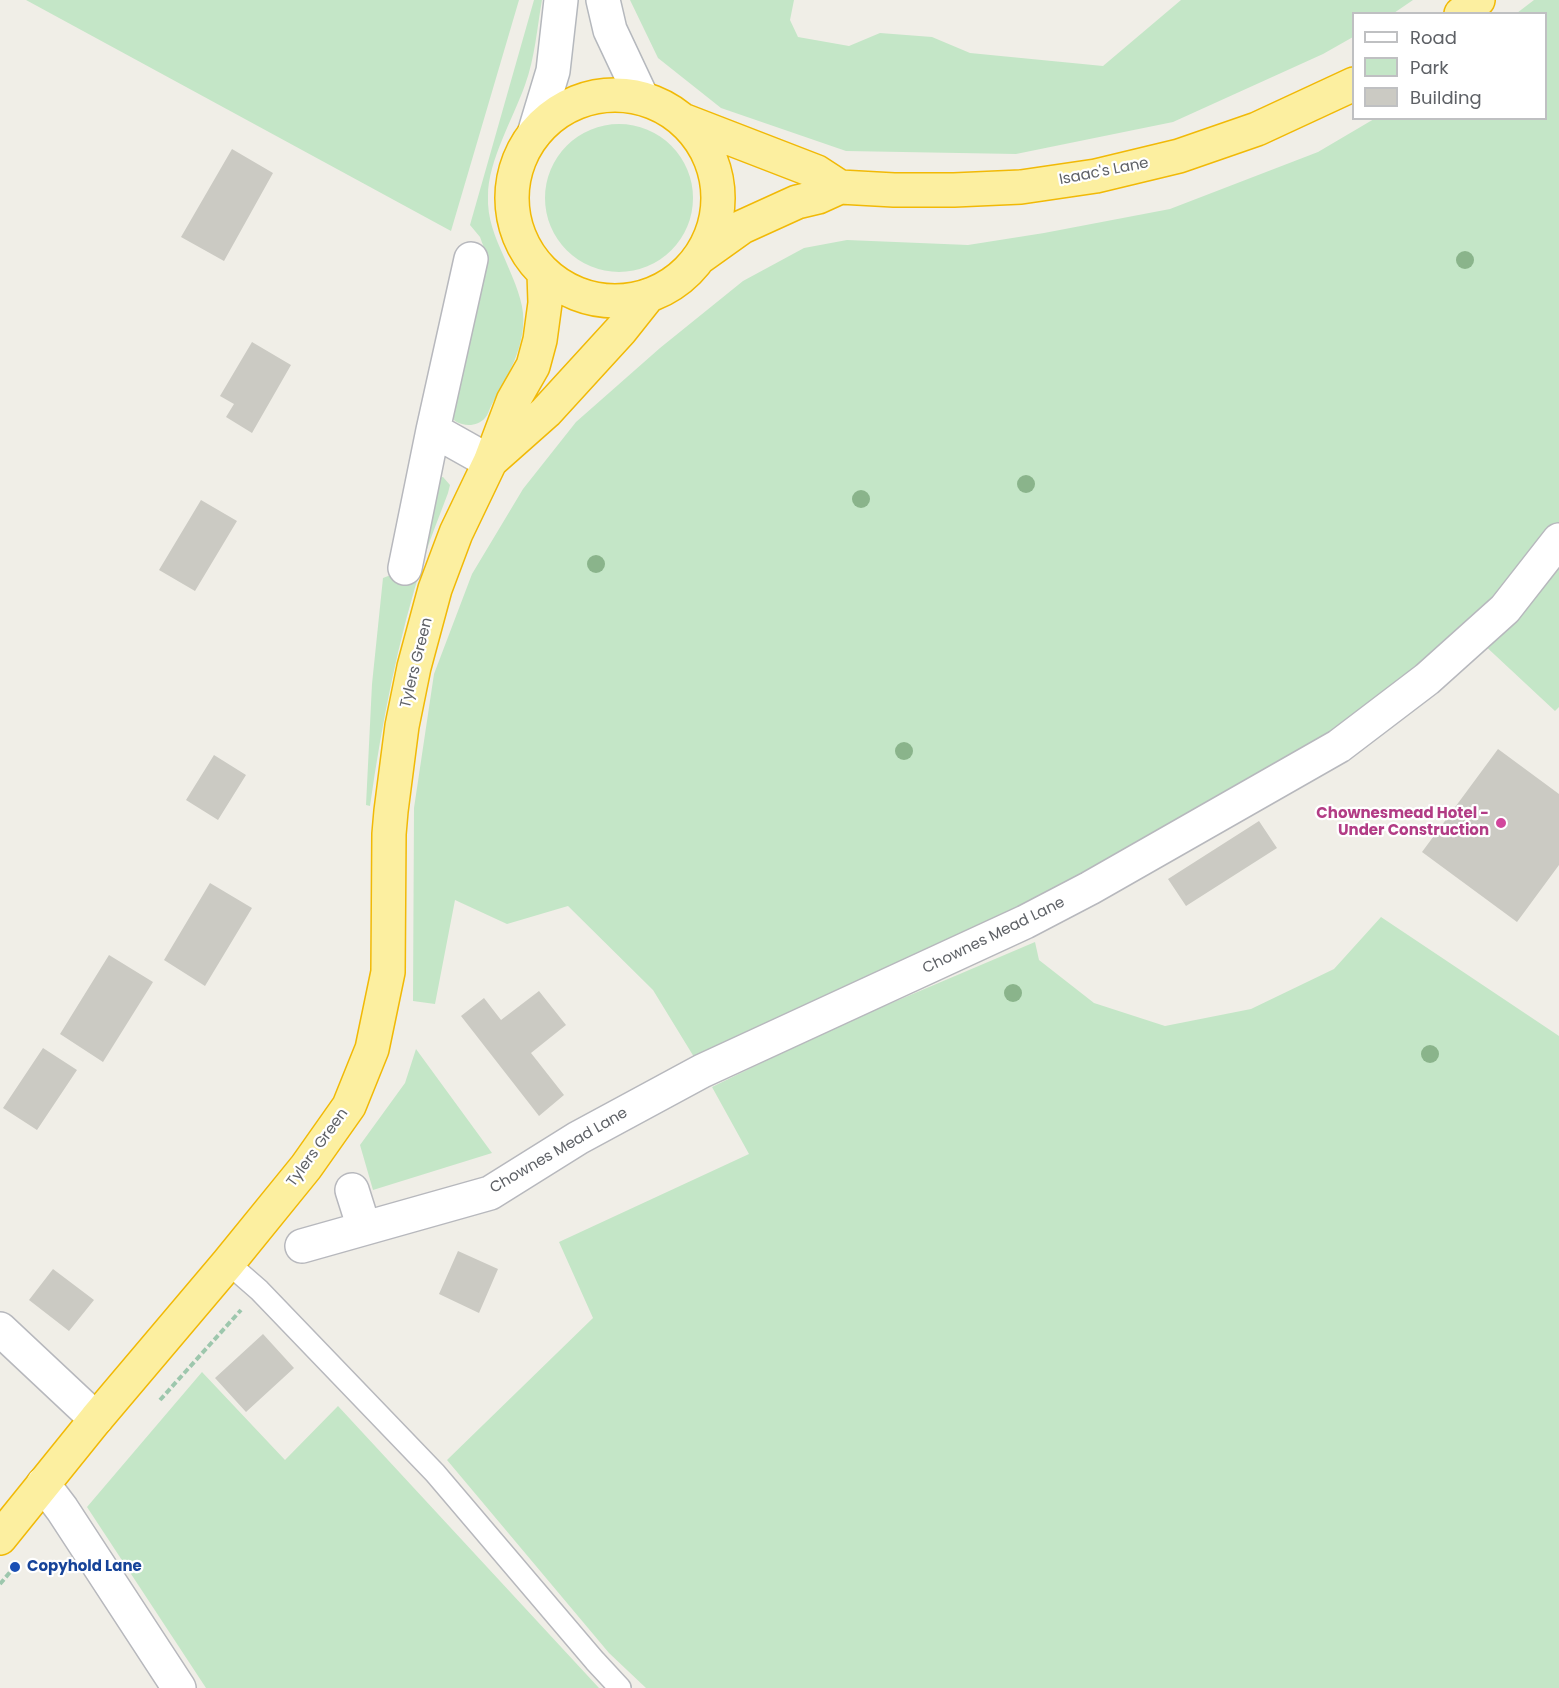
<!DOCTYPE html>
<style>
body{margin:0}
#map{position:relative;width:1559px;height:1688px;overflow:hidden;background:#f0eee7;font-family:Poppins,sans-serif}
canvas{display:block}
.legend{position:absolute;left:1352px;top:12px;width:195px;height:108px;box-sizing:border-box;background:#fff;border:2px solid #bfc0c2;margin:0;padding:8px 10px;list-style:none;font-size:18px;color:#5e6166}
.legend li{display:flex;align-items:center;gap:12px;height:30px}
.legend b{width:30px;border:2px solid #bfc0c2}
</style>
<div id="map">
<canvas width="1559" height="1688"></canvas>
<ul class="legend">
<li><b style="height:8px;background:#fff"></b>Road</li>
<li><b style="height:16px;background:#c4e6c7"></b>Park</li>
<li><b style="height:16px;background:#cbcac3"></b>Building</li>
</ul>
</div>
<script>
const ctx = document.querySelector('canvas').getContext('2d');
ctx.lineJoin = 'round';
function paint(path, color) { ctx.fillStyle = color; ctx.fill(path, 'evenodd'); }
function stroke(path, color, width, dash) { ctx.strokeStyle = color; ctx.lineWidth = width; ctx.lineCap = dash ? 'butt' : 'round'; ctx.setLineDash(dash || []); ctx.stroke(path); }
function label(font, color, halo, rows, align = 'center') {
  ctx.font = font + ' Poppins,sans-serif'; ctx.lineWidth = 4.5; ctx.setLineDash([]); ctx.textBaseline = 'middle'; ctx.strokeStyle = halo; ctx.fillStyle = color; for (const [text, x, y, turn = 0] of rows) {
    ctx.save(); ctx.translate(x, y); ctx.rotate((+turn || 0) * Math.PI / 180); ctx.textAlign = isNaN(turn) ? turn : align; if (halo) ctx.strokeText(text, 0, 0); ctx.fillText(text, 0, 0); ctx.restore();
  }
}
paint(new Path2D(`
 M 26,0 L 519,0 L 451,231 Z
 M 534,0 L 542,0 C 537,28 535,58 525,85 C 513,119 488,161 488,196 C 487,218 495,237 504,257 C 511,274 521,294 523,313 C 526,347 507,377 491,406 C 489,410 488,415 485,418 C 475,430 452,426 448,411 C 447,407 449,401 449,397 L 484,248 L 480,237 L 470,225 Z
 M 630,0 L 794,0 L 790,20 L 798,37 L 849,46 L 880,33 L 932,37 L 970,53 L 1103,66 L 1181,0 L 1413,0 L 1394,13 L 1354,14 L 1353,37 L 1323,54 L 1173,122 L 1016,154 L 846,151 L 721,108 L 658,58 Z
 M 1534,0 L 1559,0 L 1559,707 L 1555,711 L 1466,628 L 1332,731 L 1083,873 L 1017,907 L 694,1057 L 653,990 L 568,906 L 507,924 L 455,900 L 435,1004 L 413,1001 L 414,808 L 434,674 L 472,574 L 523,489 L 576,422 L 660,348 L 743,281 L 804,248 L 847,240 L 968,245 L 1044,233 L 1170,209 L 1318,152 L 1374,119 L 1546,118 L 1546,14 L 1517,13 Z
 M545 198a74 74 0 1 1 148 0a74 74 0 1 1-148 0Z
 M 443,477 L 450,485 L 448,493 C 440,515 431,536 424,558 C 398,639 382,722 370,806 L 366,805 L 372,684 L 383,578 L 396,573 L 436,478 Z
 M 1381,917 L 1559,1036 L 1559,1688 L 646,1688 L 609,1653 L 447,1460 L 593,1318 L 559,1242 L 749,1154 L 712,1087 L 835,1027 L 1035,942 L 1039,960 L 1094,1003 L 1165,1026 L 1251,1009 L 1334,969 Z
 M 416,1049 L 492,1153 L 373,1190 L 360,1145 L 405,1083 Z
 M 202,1372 L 285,1460 L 338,1406 L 599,1688 L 206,1688 L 87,1507 Z`), '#c4e6c7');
paint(new Path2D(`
 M 232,149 L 273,173 L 224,261 L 181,237 Z
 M 252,342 L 291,365 L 252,433 L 226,417 L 234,404 L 220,396 Z
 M 201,500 L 237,521 L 195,591 L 159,570 Z
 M 1498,749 L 1559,794 L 1559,865 L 1517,922 L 1422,852 Z
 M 214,755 L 246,775 L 218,820 L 186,800 Z
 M 1259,821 L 1277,848 L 1186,906 L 1168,879 Z
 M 210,883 L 252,908 L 205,986 L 164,960 Z
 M 109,955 L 153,982 L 103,1062 L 60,1034 Z
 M 539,991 L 566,1025 L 531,1053 L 564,1095 L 539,1116 L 461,1016 L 484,998 L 501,1020 Z
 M 43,1048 L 77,1070 L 37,1130 L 3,1108 Z
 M 458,1251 L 498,1269 L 479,1313 L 439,1294 Z
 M 53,1269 L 94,1300 L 69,1331 L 29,1300 Z
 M 263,1334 L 294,1368 L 246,1412 L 215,1378 Z`), '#cbcac3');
const service = new Path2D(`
 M 228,1263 L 259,1290 L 435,1473 L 595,1661 L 620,1688`);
const minor = new Path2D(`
 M 433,430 L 490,462
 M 405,568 L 433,430 L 471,259
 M 352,1190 L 364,1228
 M 302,1246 L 490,1193 L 578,1138 L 702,1071 L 1025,922 L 1090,888 L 1339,746 L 1427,679 L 1505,609 L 1559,540
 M 0,1329 L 96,1419
 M 43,1484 L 62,1509 L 179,1688`);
const secondary = new Path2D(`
 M 603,0 L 610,30 L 642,98
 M 534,134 L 553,71 L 561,0`);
const trunk = new Path2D(`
 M 1461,14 L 1478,0
 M512 198a103 103 0 1 1 206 0a103 103 0 1 1-206 0Z
 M 685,121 L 817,172 L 840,187
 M 700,257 L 742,227 L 797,202 L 818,197 L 840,187 L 894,190 L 954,190 L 1021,187 L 1096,176 L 1179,156 L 1257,129 L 1354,84
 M 493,459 L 546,412 L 621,330 L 648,296
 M 0,1538 L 96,1419 L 228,1263 L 306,1167 L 349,1106 L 372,1049 L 388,972 L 389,834 L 391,811 L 402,726 L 414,667 L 435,589 L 456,533 L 490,462 L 513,401 L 533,366 L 540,340 L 545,303 L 544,273`);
stroke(service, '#b7b8bd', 24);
stroke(minor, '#b7b8bd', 36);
stroke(secondary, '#b5b8bd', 36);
stroke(trunk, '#f1b906', 36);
stroke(new Path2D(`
 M 160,1400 L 241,1310
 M 0,1584 L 11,1571`), '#9dc7ad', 4, [6, 3]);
stroke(service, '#fff', 21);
stroke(minor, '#fff', 33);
stroke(secondary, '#fff', 33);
stroke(trunk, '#fcefa0', 33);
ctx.fillStyle = '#8ab48b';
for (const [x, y] of [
 [1465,260],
 [1026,484],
 [861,499],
 [596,564],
 [904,751],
 [1013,993],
 [1430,1054]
]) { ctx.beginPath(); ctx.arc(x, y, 9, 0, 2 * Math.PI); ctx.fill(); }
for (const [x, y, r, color] of [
 [1501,823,6,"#d1479c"],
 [15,1567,6,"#1a4fb4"]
]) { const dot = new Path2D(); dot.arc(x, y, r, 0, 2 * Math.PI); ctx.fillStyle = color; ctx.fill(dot); stroke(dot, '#fff', 2); }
label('15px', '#5e6166', '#fff', [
 ["Isaac's Lane",1104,172,-11],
 ["Tylers Green",417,663,-76],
 ["Chownes Mead Lane",994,936,-26],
 ["Tylers Green",318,1148,-54],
 ["Chownes Mead Lane",559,1151,-30]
]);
label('bold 15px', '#b23c85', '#fff', [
 ["Chownesmead Hotel -",1489,814],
 ["Under Construction",1489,831]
], 'right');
label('bold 15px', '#164399', '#fff', [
 ["Copyhold Lane",27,1567]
], 'left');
</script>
